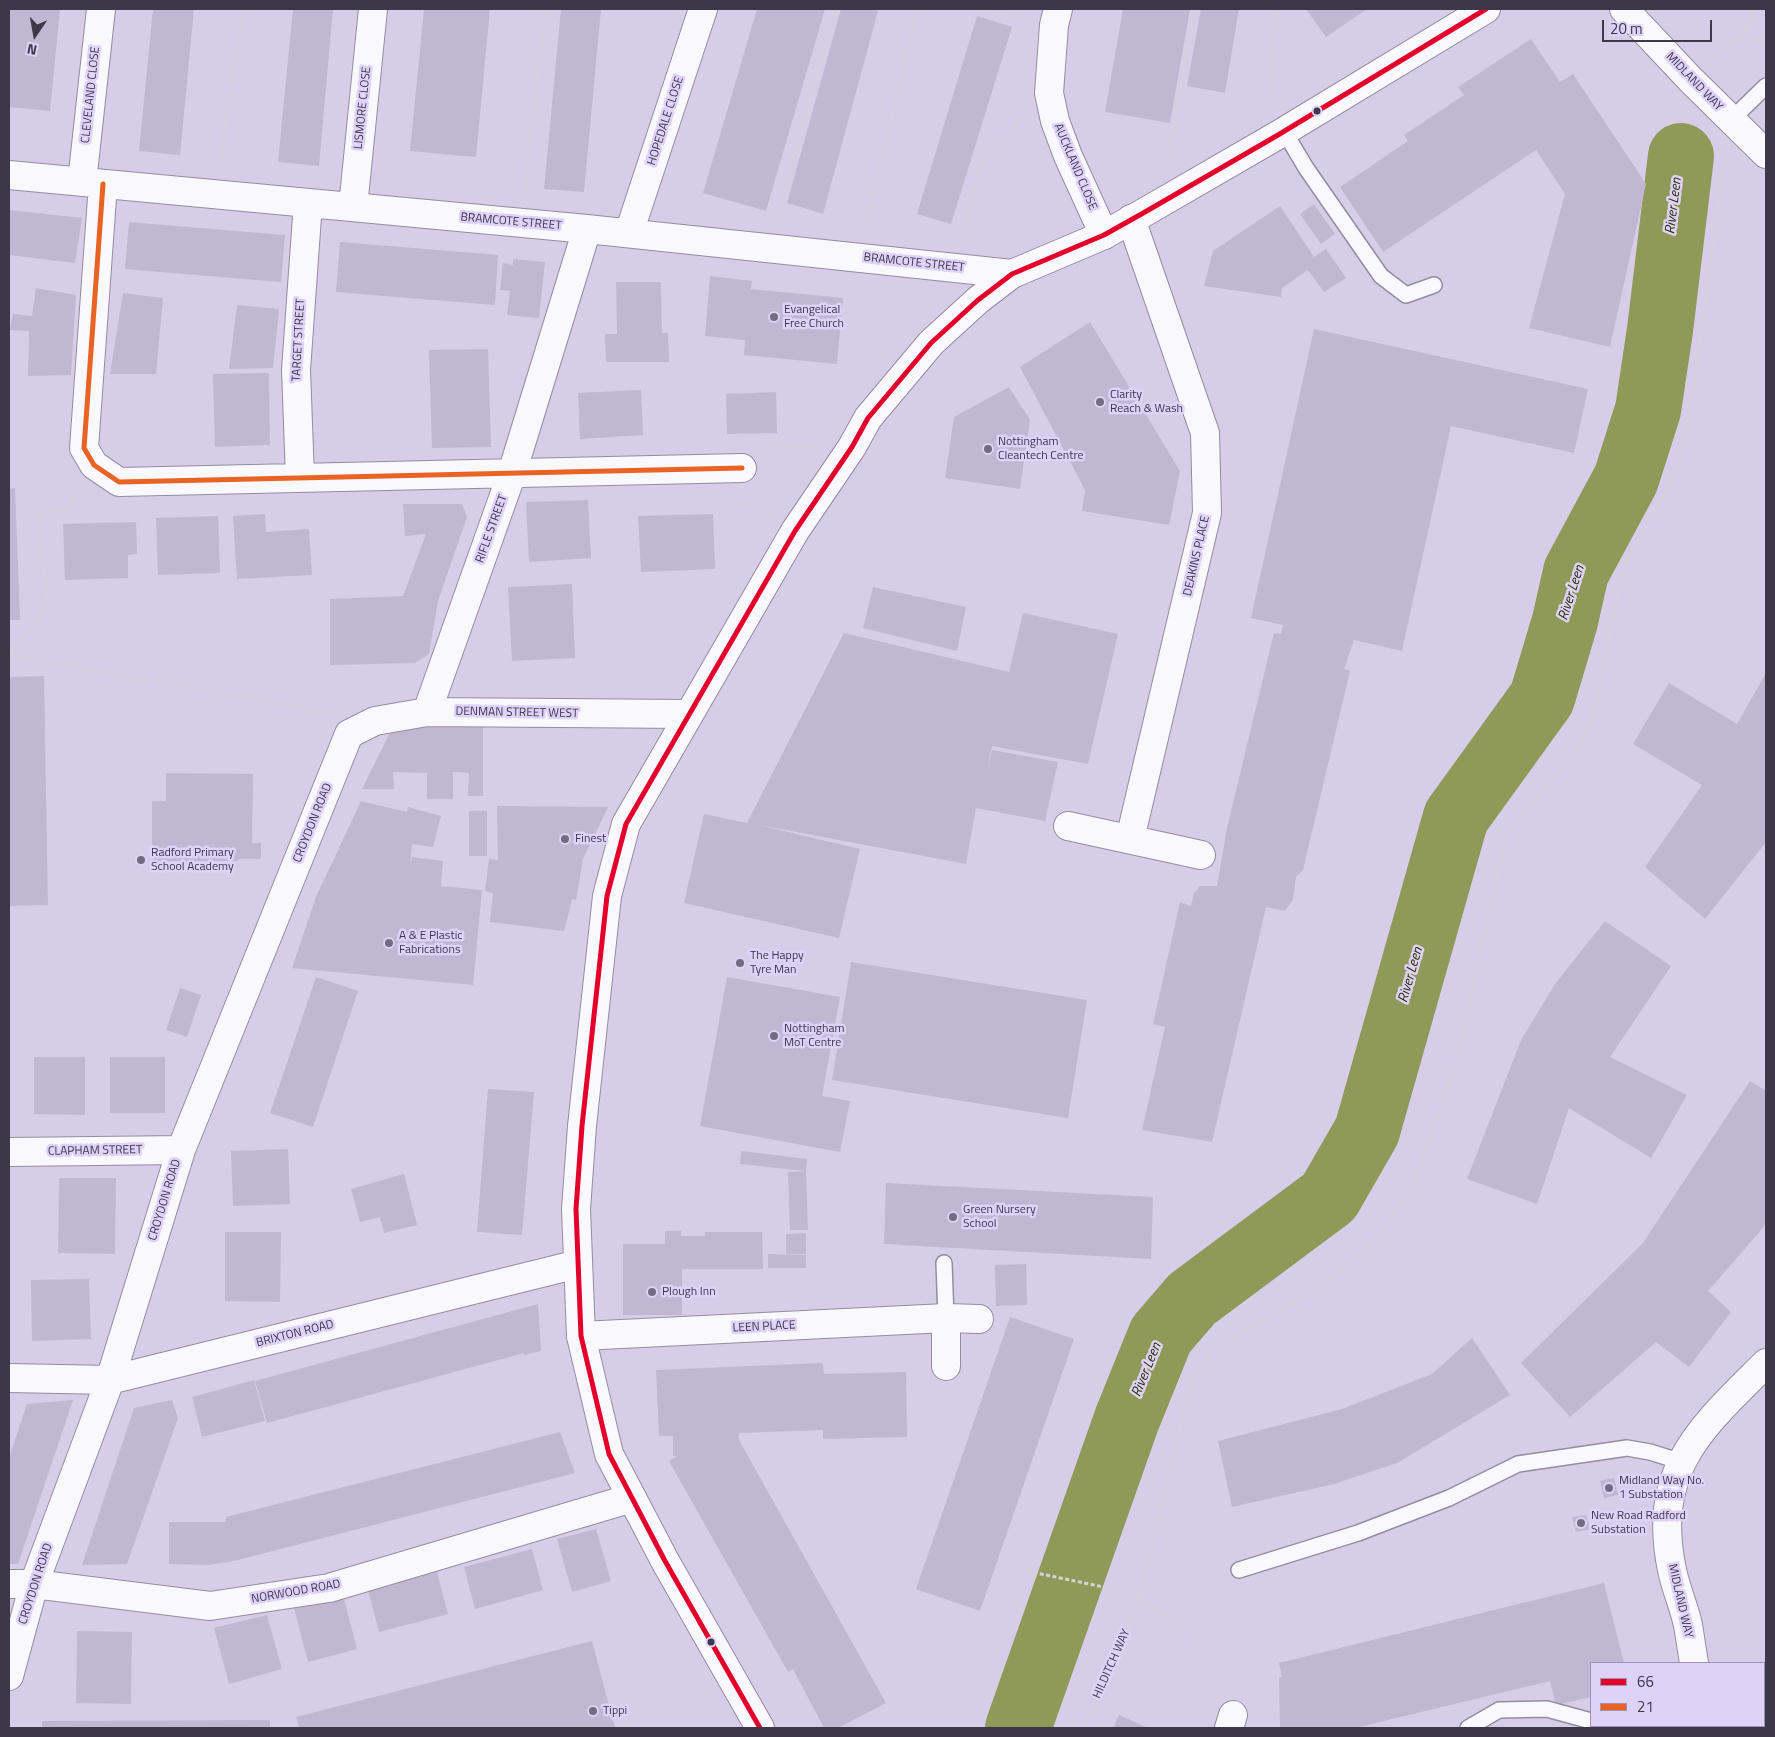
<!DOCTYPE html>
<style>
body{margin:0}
#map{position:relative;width:1775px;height:1737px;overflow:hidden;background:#d6cee8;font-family:"Titillium Web",sans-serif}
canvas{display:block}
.frame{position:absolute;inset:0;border:10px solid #3d374a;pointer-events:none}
.legend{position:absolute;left:1590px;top:1662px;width:175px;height:65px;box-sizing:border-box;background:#ded2f9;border:1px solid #9e94b3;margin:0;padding:6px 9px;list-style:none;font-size:15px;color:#3d374a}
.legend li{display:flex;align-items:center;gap:10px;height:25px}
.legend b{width:25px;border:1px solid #9e94b3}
.north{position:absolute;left:10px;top:10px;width:50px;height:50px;-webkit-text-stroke:4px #ded2f9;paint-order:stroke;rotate:192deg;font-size:14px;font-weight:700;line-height:20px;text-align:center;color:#3d374a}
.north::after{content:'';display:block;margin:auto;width:18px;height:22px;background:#3d374a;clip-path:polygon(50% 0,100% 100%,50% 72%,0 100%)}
.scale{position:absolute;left:1602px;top:20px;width:110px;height:22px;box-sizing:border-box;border:2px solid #3d374a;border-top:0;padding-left:6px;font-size:15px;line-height:18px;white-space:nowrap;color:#3d374a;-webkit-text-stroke:4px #ded2f9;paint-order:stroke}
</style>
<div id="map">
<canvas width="1775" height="1737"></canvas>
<div class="frame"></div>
<ul class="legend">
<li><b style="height:6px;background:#e4002b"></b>66</li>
<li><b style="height:6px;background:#e96324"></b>21</li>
</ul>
<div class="north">N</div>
<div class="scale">20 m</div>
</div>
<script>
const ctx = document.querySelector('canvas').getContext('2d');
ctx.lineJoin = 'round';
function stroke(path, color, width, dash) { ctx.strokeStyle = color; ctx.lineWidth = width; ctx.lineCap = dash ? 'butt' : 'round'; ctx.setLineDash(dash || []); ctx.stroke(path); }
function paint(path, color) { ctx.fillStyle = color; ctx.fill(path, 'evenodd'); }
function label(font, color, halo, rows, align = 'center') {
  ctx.font = font + ' "Titillium Web",sans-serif'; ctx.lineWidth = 5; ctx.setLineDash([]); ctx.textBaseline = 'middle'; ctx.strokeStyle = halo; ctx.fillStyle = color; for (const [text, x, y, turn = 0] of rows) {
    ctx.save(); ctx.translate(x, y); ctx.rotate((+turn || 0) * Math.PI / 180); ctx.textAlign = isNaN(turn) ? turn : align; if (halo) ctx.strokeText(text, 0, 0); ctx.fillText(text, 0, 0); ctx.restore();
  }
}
stroke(new Path2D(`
 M 1018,1728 L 1127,1419 L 1161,1335 L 1192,1299 L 1329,1197 L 1367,1131 L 1456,817 L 1542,698 L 1565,621 L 1576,572 L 1626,479 L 1648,410 L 1660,330 L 1681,156`), '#8f9a58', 66);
paint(new Path2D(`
 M 9,9 L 60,9 L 50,111 L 9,107 Z
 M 153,9 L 194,9 L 180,155 L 139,151 Z
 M 293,9 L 333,9 L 319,166 L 278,162 Z
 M 424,9 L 490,9 L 476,157 L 410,151 Z
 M 561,9 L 601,9 L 584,192 L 544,189 Z
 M 757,9 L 825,9 L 766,211 L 703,193 Z
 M 841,9 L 869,9 L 878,11 L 823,214 L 787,203 Z
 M 1123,9 L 1190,9 L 1170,123 L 1105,112 Z
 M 1201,9 L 1239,9 L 1225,93 L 1187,86 Z
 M 1306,9 L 1367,9 L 1326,37 Z
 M 977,16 L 1012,27 L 951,224 L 917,214 Z
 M 1531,39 L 1560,82 L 1573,74 L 1646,184 L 1610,347 L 1529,328 L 1565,194 L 1536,150 L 1383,252 L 1340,187 L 1408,141 L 1404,135 L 1464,95 L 1458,87 Z
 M 1314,204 L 1335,234 L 1321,244 L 1300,214 Z
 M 1280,206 L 1314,257 L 1326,249 L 1346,278 L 1324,292 L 1308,270 L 1282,288 L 1281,297 L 1204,286 L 1213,251 Z
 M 9,210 L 82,218 L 75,263 L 9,255 Z
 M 129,222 L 285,235 L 281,282 L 125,269 Z
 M 340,242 L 498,255 L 495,305 L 336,292 Z
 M 513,259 L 545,262 L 539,318 L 507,315 L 510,291 L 500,290 L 503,263 L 513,265 Z
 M 710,276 L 752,281 L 751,289 L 843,298 L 837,364 L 744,355 L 745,340 L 705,336 Z
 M 616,282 L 661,282 L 662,333 L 668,333 L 669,362 L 606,362 L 605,334 L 617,334 Z
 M 36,288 L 76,295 L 71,375 L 28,376 L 29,331 L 10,330 L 13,314 L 32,316 Z
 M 123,293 L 163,298 L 156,374 L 110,374 Z
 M 237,305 L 279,309 L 273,368 L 229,369 Z
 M 1090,322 L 1180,471 L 1169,525 L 1082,511 L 1085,490 L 1020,367 Z
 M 1314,329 L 1588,389 L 1574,453 L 1451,426 L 1402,651 L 1354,640 L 1344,669 L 1350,671 L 1303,870 L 1296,877 L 1293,900 L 1285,911 L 1266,907 L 1212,1142 L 1142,1130 L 1165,1027 L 1153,1024 L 1180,902 L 1191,906 L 1194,893 L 1200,886 L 1217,886 L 1227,828 L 1274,633 L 1281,634 L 1283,625 L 1251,618 Z
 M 488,349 L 491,447 L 432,448 L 429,350 Z
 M 269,373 L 270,445 L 215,447 L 213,374 Z
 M 1009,387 L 1030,420 L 1020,489 L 945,478 L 954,417 Z
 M 641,390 L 643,435 L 580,439 L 578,393 Z
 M 776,392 L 777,433 L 727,434 L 726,394 Z
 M 15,488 L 20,620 L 9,620 L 9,489 Z
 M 588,500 L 591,558 L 529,562 L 526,502 Z
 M 403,504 L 462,504 L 467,517 L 438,601 L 429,654 L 415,663 L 330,665 L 330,599 L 403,596 L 426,534 L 405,536 Z
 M 265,514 L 266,532 L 309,529 L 312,575 L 237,579 L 233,516 Z
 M 713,514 L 715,569 L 641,572 L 638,516 Z
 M 218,516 L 220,573 L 158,575 L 156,518 Z
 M 136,522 L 137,554 L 128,555 L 128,578 L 65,580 L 63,524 Z
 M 572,584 L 575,658 L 512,661 L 508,587 Z
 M 873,587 L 966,607 L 957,651 L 863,628 Z
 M 1023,613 L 1118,634 L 1088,764 L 992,746 L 987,772 L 992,750 L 1058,762 L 1045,821 L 976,808 L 966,864 L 759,825 L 860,849 L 839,938 L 684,903 L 704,814 L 747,823 L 844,633 L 1009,672 Z
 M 1766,673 L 1766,842 L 1705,919 L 1645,867 L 1702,785 L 1633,744 L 1669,683 L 1737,724 Z
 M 44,676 L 48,905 L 9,906 L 9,677 Z
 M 483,720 L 483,796 L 468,796 L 469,773 L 453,772 L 453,799 L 427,799 L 427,773 L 393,772 L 394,789 L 362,789 L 396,721 Z
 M 166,773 L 253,774 L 252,843 L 261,843 L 261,859 L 238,859 L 238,861 L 152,861 L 152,801 L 166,801 Z
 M 361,801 L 407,812 L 408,807 L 441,816 L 433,847 L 412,844 L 410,868 L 412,857 L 443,861 L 441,886 L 482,890 L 473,985 L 292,968 L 316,897 Z
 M 497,806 L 608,807 L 583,859 L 576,900 L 572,899 L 564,931 L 490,922 L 493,893 L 485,891 L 489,859 L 498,860 Z
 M 469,811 L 487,811 L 487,856 L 469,856 Z
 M 1605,921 L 1671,966 L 1610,1057 L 1687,1095 L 1651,1158 L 1569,1108 L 1537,1204 L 1467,1179 L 1521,1040 L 1555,984 Z
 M 851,962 L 1087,1000 L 1068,1118 L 832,1080 Z
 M 316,977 L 358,991 L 313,1127 L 270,1113 Z
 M 727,977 L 840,997 L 822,1096 L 850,1101 L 840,1152 L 700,1126 Z
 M 180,988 L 201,995 L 187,1037 L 166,1030 Z
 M 34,1057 L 85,1057 L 85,1115 L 34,1114 Z
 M 110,1057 L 165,1057 L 165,1113 L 110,1113 Z
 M 1750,1081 L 1766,1091 L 1766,1222 L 1763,1228 L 1708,1291 L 1731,1312 L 1689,1367 L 1656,1342 L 1570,1417 L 1521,1363 L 1643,1243 Z
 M 488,1089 L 534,1092 L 522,1235 L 477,1232 Z
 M 288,1149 L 290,1204 L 233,1206 L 231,1151 Z
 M 741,1151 L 807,1159 L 806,1171 L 740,1164 Z
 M 806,1171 L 808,1230 L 790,1230 L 788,1172 Z
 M 404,1174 L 417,1225 L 384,1233 L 380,1217 L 360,1222 L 351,1189 Z
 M 59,1178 L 116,1178 L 115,1254 L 58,1253 Z
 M 886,1183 L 1153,1197 L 1151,1259 L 884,1244 Z
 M 665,1231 L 681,1231 L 681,1236 L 705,1236 L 705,1232 L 762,1232 L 763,1269 L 682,1269 L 682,1315 L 623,1315 L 623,1244 L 665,1244 Z
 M 225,1232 L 281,1232 L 280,1302 L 225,1301 Z
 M 806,1233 L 806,1254 L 786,1254 L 786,1234 Z
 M 768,1254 L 806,1255 L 806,1268 L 768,1268 Z
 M 1026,1264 L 1027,1305 L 996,1306 L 995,1265 Z
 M 89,1279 L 91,1339 L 32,1341 L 31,1280 Z
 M 538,1304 L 541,1351 L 524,1355 L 524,1353 L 267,1423 L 255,1381 Z
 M 1010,1317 L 1074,1339 L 980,1611 L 916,1589 Z
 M 1472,1338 L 1510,1395 L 1397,1463 L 1334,1484 L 1232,1507 L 1218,1441 L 1342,1409 L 1432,1374 Z
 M 823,1363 L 824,1374 L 906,1372 L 907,1437 L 823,1439 L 823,1430 L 739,1433 L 739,1440 L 886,1703 L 838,1728 L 824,1728 L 793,1669 L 788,1672 L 669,1461 L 677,1456 L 673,1456 L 673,1436 L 659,1436 L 656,1370 Z
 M 254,1380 L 265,1421 L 202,1437 L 192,1397 Z
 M 73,1400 L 18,1564 L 9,1564 L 9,1458 L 27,1404 Z
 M 172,1400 L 178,1418 L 127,1564 L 82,1565 L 134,1408 Z
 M 560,1432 L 575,1473 L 234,1561 L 209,1565 L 169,1564 L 169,1522 L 226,1522 L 226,1517 Z
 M 1614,1478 L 1618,1495 L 1604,1498 L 1600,1481 Z
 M 1586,1515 L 1590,1529 L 1576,1532 L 1572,1517 Z
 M 596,1529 L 611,1581 L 572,1592 L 557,1539 Z
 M 532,1549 L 543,1590 L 475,1609 L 464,1567 Z
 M 437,1572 L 448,1614 L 379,1632 L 368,1590 Z
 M 1604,1583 L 1624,1663 L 1591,1663 L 1591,1697 L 1556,1705 L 1550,1681 L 1355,1728 L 1280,1728 L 1279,1677 L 1282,1677 L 1279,1663 Z
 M 343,1595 L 357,1649 L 308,1662 L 294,1608 Z
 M 267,1615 L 282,1669 L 229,1684 L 214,1628 Z
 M 77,1631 L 132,1632 L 131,1704 L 76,1703 Z
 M 592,1641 L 615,1728 L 299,1728 L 296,1717 Z
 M 1119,1715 L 1148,1728 L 1113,1728 Z
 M 270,1720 L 270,1728 L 42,1728 L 42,1721 Z`), '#c0b7d2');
const service = new Path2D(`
 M 1731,120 L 1766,86
 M 1284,131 L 1306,168 L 1381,276 L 1406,295 L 1434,285
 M 944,1263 L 946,1318
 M 1239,1570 L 1358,1533 L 1449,1498 L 1518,1464 L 1627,1448 L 1650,1452 L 1682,1462
 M 1764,1676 L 1766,1676
 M 1764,1704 L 1766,1695
 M 1610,1726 L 1620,1728
 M 1468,1728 L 1499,1710 L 1547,1709 L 1591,1721
 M 1757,1728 L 1758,1726`);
const minor = new Path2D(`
 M 1058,9 L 1054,25 L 1049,93 L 1055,121 L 1068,156 L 1104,235
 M 1624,9 L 1690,79 L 1766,154
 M 9,175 L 587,229 L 1012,274
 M 82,182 L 101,9
 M 103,184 L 84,448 L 94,465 L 119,482 L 742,468
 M 353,207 L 373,9
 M 629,233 L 703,9
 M 300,477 L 296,370 L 308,203
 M 427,712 L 512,473 L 587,229
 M 1068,826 L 1201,855
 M 1130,839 L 1207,513 L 1205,433 L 1131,219
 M 9,1152 L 181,1150
 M 581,1336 L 946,1318 L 979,1319
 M 946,1366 L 946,1318
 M 9,1378 L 110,1380 L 578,1264
 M 9,1584 L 34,1584 L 210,1606 L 329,1588 L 632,1498
 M 1694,1663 C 1692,1651 1690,1638 1688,1625 C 1684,1607 1676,1589 1672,1570 C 1651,1469 1701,1428 1766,1363
 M 9,1676 L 34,1584 L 110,1380 L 181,1150 L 349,734 L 375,721 L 427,712 L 689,714
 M 1229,1728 L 1233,1715
 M 1684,1728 L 1684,1726`);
const tertiary = new Path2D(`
 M 760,1728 L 665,1561 L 609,1454 L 581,1336 L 576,1209 L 582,1126 L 607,896 L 626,824 L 795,531 L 852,447 L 868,418 L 931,343 L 978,300 L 1012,274 L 1104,235 L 1145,212 L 1278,135 L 1486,9`);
stroke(service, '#938da0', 18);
stroke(minor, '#938da0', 30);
stroke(tertiary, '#938da0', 30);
stroke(new Path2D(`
 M 980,9 L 1023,18
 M 1747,29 L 1766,47
 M 1715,58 L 1747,29 L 1753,9
 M 1274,99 L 1269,59 L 1279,9
 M 1172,158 L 1170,147 L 1195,9
 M 220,161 L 244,9
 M 525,190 L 545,9
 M 778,216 L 835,9
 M 865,227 L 918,9
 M 963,236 L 979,170 L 1020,119
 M 765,445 L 814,446
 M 744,501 L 767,515
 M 10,654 L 48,607 L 37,514 L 68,508 L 77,493
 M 9,655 L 325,712
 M 1027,1571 L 1113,1589 L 1140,1599 L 1198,1637
 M 1084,1728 L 1140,1599 L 1186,1401 L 1196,1373 L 1211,1355 L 1248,1328 L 1316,1290 L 1366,1250 L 1388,1223 L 1414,1183 L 1458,1058 L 1506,835 L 1576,750 L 1595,712 L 1606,651 L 1625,563 L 1678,471 L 1694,384 L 1725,159`), '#d5d3da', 3, [4, 2.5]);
stroke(service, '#f9f8fc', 15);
stroke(minor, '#f9f8fc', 28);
stroke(tertiary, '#f9f8fc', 28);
stroke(new Path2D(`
 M 760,1728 L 665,1561 L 609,1454 L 581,1336 L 576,1209 L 582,1126 L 607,896 L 626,824 L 795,531 L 852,447 L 868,418 L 931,343 L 978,300 L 1012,274 L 1104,235 L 1145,212 L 1278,135 L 1486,9`), '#e4002b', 5);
stroke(new Path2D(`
 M 103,184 L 84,448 L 94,465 L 119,482 L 742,468`), '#e96324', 5);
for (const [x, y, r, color] of [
 [1317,111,4.5,"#3d374a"],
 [774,317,5,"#736c81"],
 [1100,402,5,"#736c81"],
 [988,449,5,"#736c81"],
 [565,839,5,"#736c81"],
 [141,860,5,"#736c81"],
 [389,943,5,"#736c81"],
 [740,963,5,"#736c81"],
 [774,1036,5,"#736c81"],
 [953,1217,5,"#736c81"],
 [652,1292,5,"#736c81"],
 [1609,1488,5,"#736c81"],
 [1581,1523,5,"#736c81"],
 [711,1642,4.5,"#3d374a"],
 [593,1711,5,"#736c81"]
]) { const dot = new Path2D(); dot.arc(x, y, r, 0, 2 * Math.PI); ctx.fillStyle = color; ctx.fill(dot); stroke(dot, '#ded2f9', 2); }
label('12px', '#3d374a', '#ded2f9', [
 ["MIDLAND WAY",1694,82,46],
 ["CLEVELAND CLOSE",91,95,-84],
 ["LISMORE CLOSE",363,108,-84],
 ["HOPEDALE CLOSE",666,121,-72],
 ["AUCKLAND CLOSE",1075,167,67],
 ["BRAMCOTE STREET",511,222,5],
 ["BRAMCOTE STREET",914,263,6],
 ["TARGET STREET",299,340,-87],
 ["RIFLE STREET",492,529,-70],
 ["DEAKINS PLACE",1197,556,-77],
 ["DENMAN STREET WEST",517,713,1],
 ["CROYDON ROAD",313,823,-68],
 ["CLAPHAM STREET",95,1151,-1],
 ["CROYDON ROAD",165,1200,-73],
 ["LEEN PLACE",764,1327,-3],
 ["BRIXTON ROAD",295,1334,-14],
 ["CROYDON ROAD",36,1584,-72],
 ["NORWOOD ROAD",296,1592,-10],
 ["MIDLAND WAY",1680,1601,77],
 ["HILDITCH WAY",1112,1664,-66]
]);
label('12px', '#3d374a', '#ded2f9', [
 ["Evangelical",784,310],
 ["Free Church",784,324],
 ["Clarity",1110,395],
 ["Reach & Wash",1110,409],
 ["Nottingham",998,442],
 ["Cleantech Centre",998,456],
 ["Finest",575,839],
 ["Radford Primary",151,853],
 ["School Academy",151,867],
 ["A & E Plastic",399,936],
 ["Fabrications",399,950],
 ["The Happy",750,956],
 ["Tyre Man",750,970],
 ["Nottingham",784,1029],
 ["MoT Centre",784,1043],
 ["Green Nursery",963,1210],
 ["School",963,1224],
 ["Plough Inn",662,1292],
 ["Midland Way No.",1619,1481],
 ["1 Substation",1619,1495],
 ["New Road Radford",1591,1516],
 ["Substation",1591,1530],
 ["Tippi",603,1711]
], 'left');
label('italic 14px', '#283006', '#ded2f9', [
 ["River Leen",1674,206,-83],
 ["River Leen",1572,593,-72],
 ["River Leen",1411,975,-74],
 ["River Leen",1147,1370,-68]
]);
</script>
